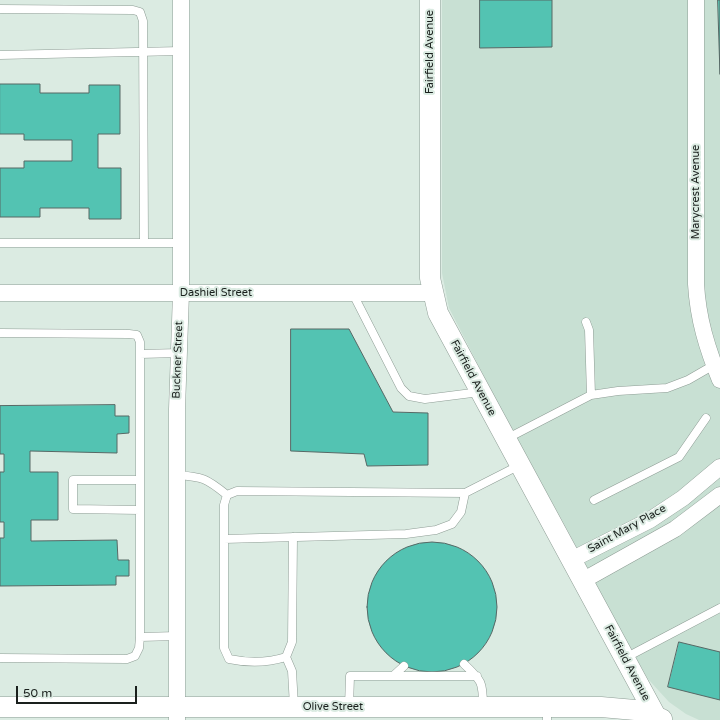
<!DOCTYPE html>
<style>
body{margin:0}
#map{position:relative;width:720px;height:720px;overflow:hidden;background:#dbebe2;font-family:"Varela Round",sans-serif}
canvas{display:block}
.scale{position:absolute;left:16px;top:686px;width:121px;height:18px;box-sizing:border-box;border:2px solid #1a201d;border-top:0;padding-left:5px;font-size:12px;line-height:14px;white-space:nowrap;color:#1a201d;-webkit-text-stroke:3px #dbebe2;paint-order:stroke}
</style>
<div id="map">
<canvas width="720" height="720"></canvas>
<div class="scale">50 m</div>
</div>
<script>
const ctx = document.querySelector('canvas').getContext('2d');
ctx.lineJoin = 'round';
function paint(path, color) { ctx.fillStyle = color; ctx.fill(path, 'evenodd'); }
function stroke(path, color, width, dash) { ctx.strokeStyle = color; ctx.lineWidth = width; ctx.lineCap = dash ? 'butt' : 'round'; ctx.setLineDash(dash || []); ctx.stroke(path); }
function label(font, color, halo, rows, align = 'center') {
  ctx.font = font + ' "Varela Round",sans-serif'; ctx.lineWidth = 4; ctx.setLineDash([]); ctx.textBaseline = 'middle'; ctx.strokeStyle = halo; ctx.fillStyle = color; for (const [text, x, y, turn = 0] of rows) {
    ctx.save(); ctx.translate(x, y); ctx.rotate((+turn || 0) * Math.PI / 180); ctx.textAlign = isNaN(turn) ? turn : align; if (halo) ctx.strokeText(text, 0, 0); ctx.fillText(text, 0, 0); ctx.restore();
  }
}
paint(new Path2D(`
 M 442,0 L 720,0 L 720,720 L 699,720 L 686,714 L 669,702 L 648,679 L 607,607 L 568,531 L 508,423 L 449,308 L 442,273 Z`), '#c8e0d3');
const building = new Path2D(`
 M 480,0 L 552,0 L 552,47 L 480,48 Z
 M 718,0 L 720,0 L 720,74 Z
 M 0,84 L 40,84 L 40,93 L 89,93 L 89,85 L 120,85 L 120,134 L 98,134 L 98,168 L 121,168 L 121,219 L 89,219 L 89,208 L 40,208 L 40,217 L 0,217 L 0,168 L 24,168 L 24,161 L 72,161 L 72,140 L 24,140 L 24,134 L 0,134 Z
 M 291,329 L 349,329 L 393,412 L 428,413 L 428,465 L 367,466 L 364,454 L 291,451 Z
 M 115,405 L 115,416 L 129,416 L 129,433 L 117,434 L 117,453 L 30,451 L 30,472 L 58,472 L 58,520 L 31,520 L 31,541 L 117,540 L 118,560 L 129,560 L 129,576 L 116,576 L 116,585 L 0,586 L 0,538 L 4,538 L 4,522 L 0,522 L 0,472 L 4,472 L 4,454 L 0,454 L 0,406 Z
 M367 607a65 65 0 1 1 130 0a65 65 0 1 1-130 0Z
 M 679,642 L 720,652 L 720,700 L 668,687 Z`);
paint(building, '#53c3b2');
stroke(building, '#576865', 1);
const service = new Path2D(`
 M 0,9 L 133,10 L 140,12 L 143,21 L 144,243
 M 0,55 L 181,51
 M 0,243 L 181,243
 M 353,294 L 401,388 L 409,396 L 425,399 L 480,392
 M 586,322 L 589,330 L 591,395
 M 0,333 L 129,334 L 137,335 L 140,342 L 140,354
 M 506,439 L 591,395 L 618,391 L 667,388 L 688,380 L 714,365
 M 177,475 C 203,477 206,478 227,495
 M 140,480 L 73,480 L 73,509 L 140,510
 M 594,500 L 679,457 L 706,418
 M 293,537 L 292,642 L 286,657 C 267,663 248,663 229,659 L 224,648 L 224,505 L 227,495 L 237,491 L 465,493 L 520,465
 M 224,539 L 406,534 L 436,530 L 452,524 L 461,512 L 465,493
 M 177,636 L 140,637 L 140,354 L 179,353
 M 286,657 L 292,671 L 294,706
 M 0,658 L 127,659 L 135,656 L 139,648 L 140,637
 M 625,658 L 720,608
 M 464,664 C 482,681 483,682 483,706
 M 393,676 L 477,676
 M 349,707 L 350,676 L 393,676 L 404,666
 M 547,720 L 547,707`);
const minor = new Path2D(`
 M 696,0 L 696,284 C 698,319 707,348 720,380
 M 0,293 L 432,293
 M 571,560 L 650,520 L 683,498 L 720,467
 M 582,581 L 675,529 L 720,495
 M 177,720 L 177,409 L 181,293 L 181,0`);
const tertiary = new Path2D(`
 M 430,0 L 430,278 L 438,313 L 658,720
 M 0,707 L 601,707 L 635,710 L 662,719`);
stroke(service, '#8e9d95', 9);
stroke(minor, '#8e9d95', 17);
stroke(tertiary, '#8e9d95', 21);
stroke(service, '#fff', 8);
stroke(minor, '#fff', 16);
stroke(tertiary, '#fff', 20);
label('11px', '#1a201d', '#dbebe2', [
 ["Fairfield Avenue",430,52,-90],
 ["Marycrest Avenue",696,192,-90],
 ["Dashiel Street",216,293],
 ["Buckner Street",178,360,-88],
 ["Fairfield Avenue",473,378,62],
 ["Saint Mary Place",627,529,-29],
 ["Fairfield Avenue",627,663,62],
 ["Olive Street",333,707]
]);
</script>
